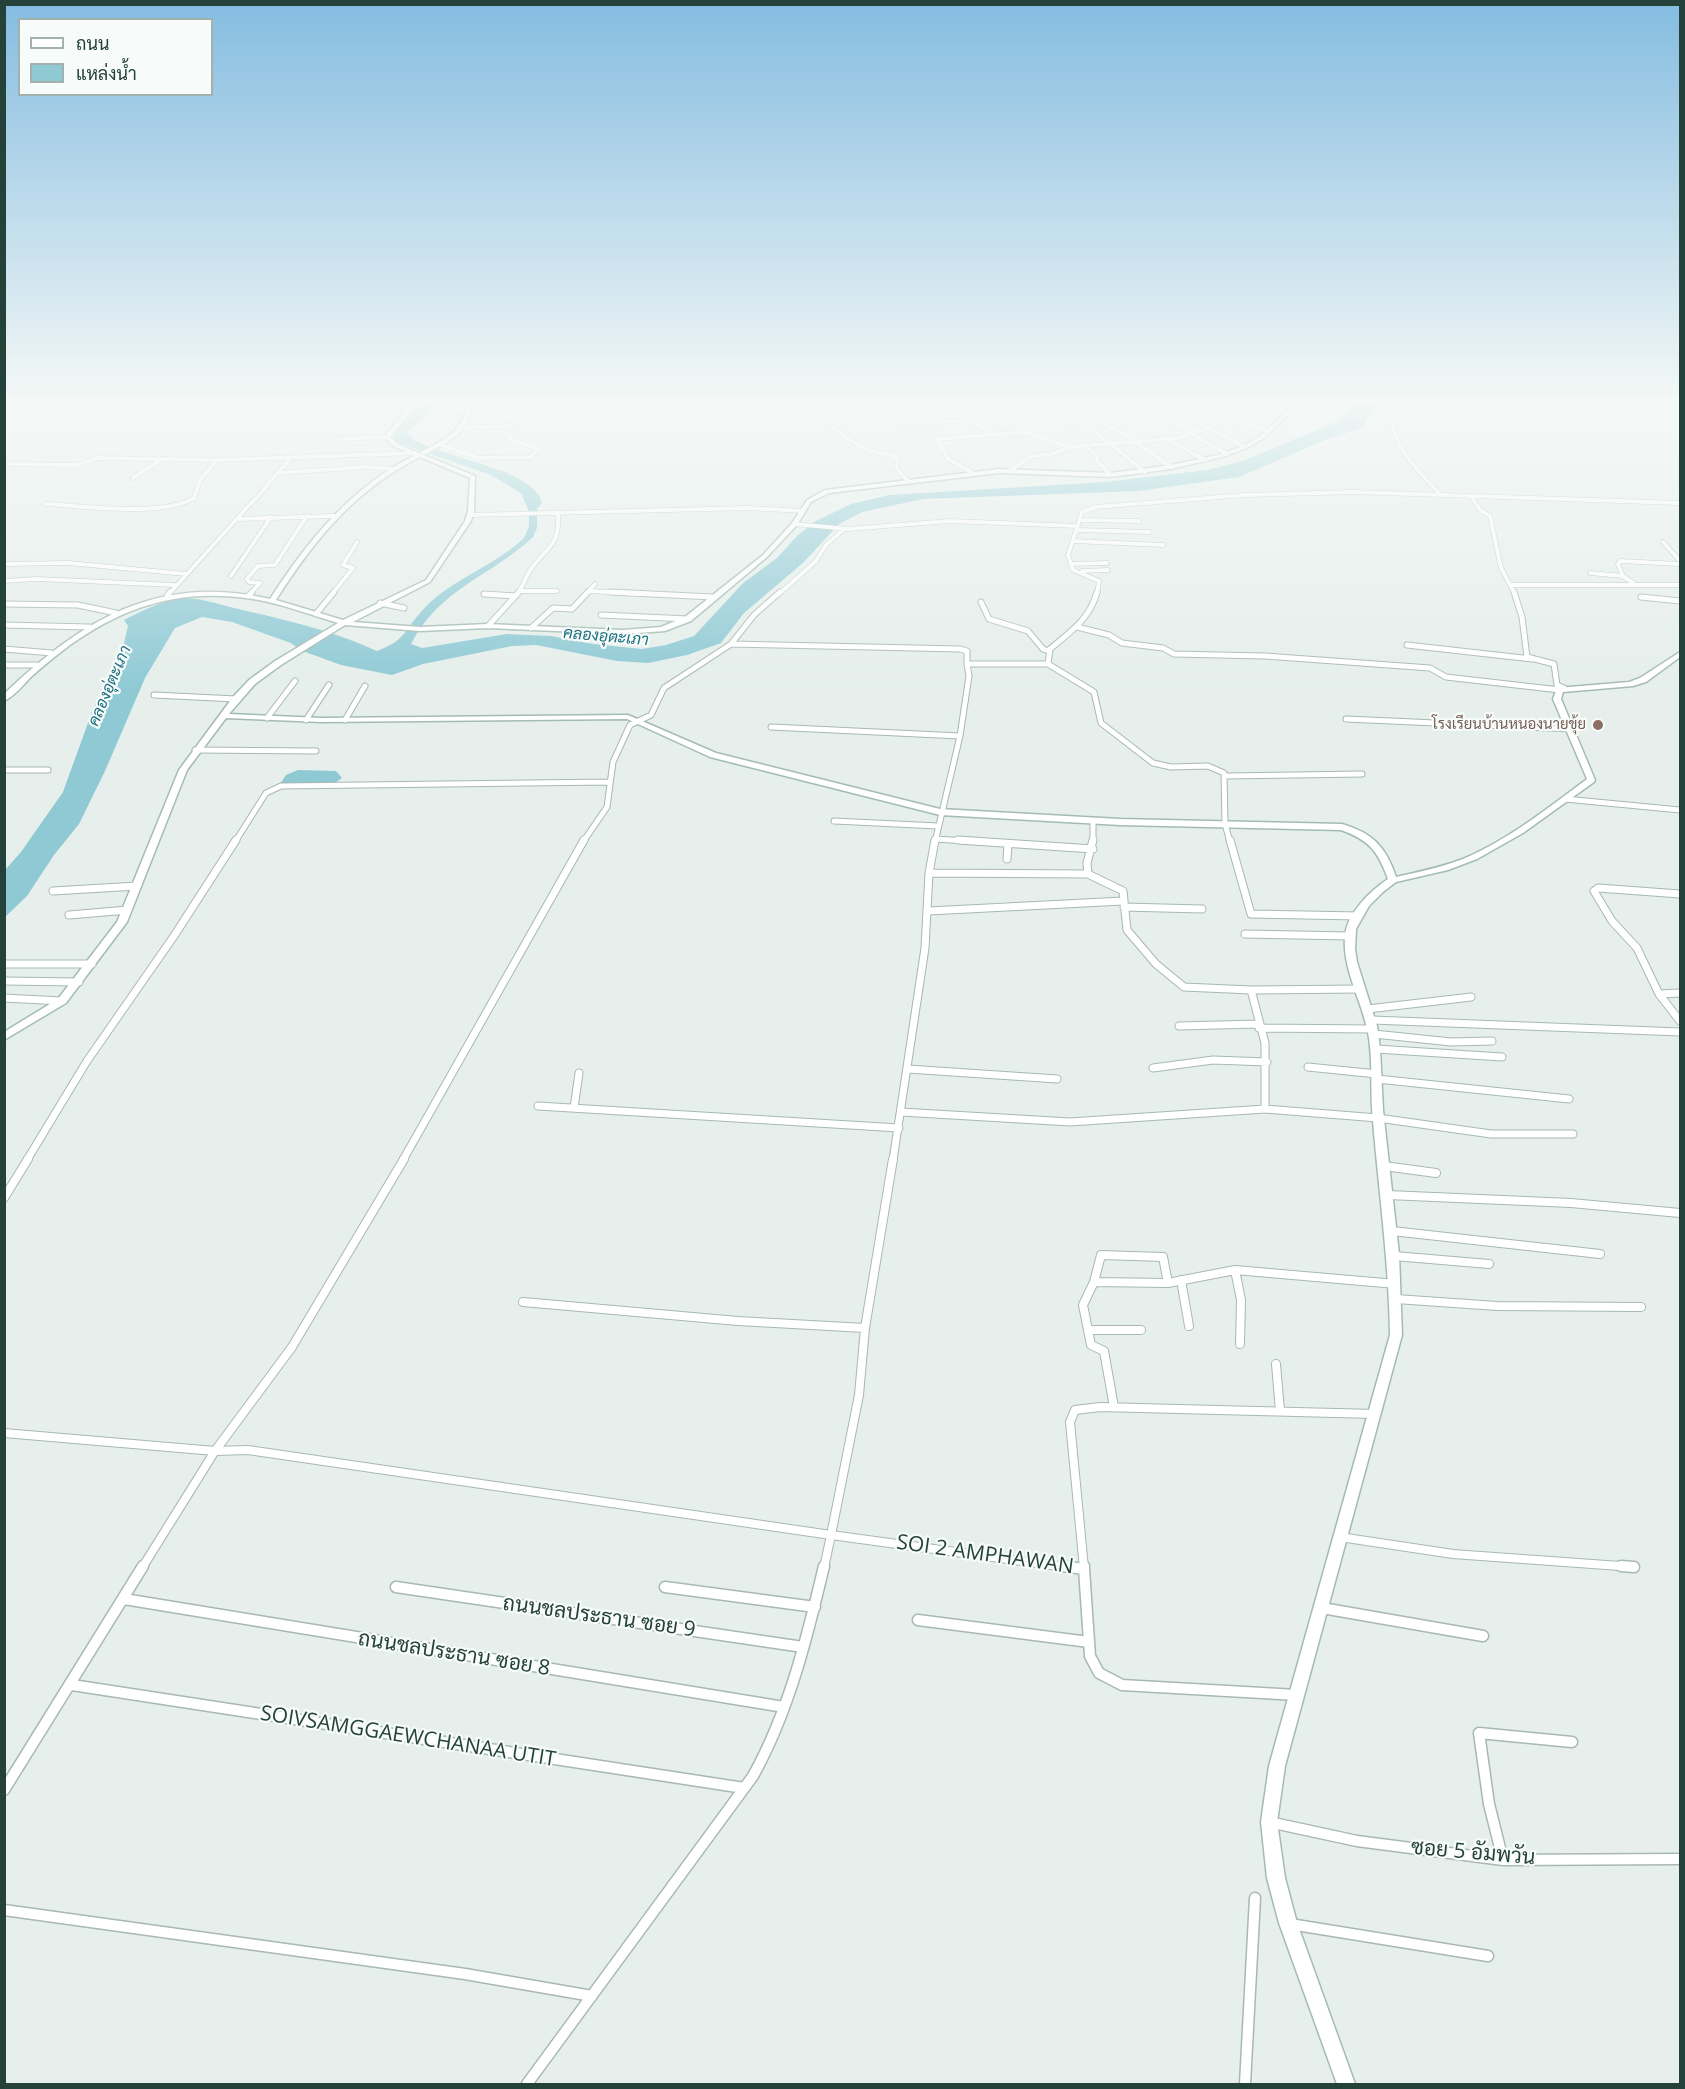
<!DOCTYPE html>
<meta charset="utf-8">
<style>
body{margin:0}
#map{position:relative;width:1685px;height:2089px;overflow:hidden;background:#e6efeb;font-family:"Open Sans",Sarabun,sans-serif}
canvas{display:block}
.frame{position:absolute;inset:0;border:6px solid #24423a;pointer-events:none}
.legend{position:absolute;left:18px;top:18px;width:195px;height:78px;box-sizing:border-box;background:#f7fbf9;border:2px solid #a3b1ad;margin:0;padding:8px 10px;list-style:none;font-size:18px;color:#24423a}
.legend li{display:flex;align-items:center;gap:12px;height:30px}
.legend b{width:30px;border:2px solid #a3b1ad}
</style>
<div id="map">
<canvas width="1685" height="2089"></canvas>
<div class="frame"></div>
<ul class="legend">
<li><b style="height:8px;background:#fff"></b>ถนน</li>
<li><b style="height:16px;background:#8ec9d4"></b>แหล่งน้ำ</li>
</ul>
</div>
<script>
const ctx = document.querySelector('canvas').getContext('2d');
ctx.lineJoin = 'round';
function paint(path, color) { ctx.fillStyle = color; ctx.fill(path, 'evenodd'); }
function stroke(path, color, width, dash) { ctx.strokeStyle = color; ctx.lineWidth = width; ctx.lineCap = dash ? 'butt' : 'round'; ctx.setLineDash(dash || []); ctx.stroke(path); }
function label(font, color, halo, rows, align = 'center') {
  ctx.font = font + ' "Open Sans",Sarabun,sans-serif'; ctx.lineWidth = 4.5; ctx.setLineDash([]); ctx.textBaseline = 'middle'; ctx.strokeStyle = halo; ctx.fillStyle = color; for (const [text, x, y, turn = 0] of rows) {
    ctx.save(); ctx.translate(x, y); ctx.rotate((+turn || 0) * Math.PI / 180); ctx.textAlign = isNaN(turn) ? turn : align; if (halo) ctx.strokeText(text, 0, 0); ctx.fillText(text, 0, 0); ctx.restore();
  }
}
paint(new Path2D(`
 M 430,399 L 445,399 L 407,432 C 421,457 533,464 542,503 L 537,509 L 537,528 L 533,537 C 490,577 440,588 411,644 L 422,648 L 507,634 L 551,636 L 593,644 L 642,649 L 666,645 L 694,636 L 743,583 L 777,558 L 798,535 L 814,522 L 851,504 L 890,495 L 1105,482 L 1207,470 L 1243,461 L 1336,422 L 1357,399 L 1386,399 L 1369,414 L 1364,427 L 1325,440 L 1239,477 L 1139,491 L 923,499 L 862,512 L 839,524 L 804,562 L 744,613 L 721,643 L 687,655 L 648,663 L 617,661 L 536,645 L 512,646 L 423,664 L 392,675 L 341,665 L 300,650 L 291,643 L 232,622 L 202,617 L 175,628 L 145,678 L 105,771 L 79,824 L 54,855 L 27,896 L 5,917 L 5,870 L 21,852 L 63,792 L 93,709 L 118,669 L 128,626 L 124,620 C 142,611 160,601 180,599 C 198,597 214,603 230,607 C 281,619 329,629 377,651 C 406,640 402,633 421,612 C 448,580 494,567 524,538 L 529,526 L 529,511 L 521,493 L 491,475 L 393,441 L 395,431 Z
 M 298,770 L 336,771 L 342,778 L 335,783 L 280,784 L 286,775 Z`), '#8ec9d4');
const streetFar4 = new Path2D(`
 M 1060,399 L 1070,407 L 1125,435 L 1171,467
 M 1143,399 L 1195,420 L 1245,447
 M 1418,399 L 1398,401 L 1401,414 L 1390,415 C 1395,449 1417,470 1440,494
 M 1676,399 L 1680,400
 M 470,400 L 573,407 L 580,399
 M 1027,402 L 1097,433 L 1145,472
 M 1001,403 L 1016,421 L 1028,429 L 1028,433 L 1070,447
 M 1207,407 L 1228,419 L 1269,431
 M 4,408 L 44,402 L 411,410
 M 1176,412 L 1220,406 L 1213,399
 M 1173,423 L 1196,432
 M 902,424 L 969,420 L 991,433
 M 832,426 C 852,442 867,454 893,455 L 898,460 L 896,468 L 908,481
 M 460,428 L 510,426
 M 1192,434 L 1227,454
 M 340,439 L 387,437
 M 1167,439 L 1205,460
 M 439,444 L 478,458 L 530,457 L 538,449 L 508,438
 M 1083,444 L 1097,455 L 1097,461 L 1111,475
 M 4,464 L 77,465 L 97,458 L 217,460 L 415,453
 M 1009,471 L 1032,456 L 1053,454 L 1070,447 L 1178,438 L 1208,428
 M 279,473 L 365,467 L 393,469
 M 973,473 L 948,459 L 938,439 L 1028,432
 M 133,478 L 162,459
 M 1471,496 L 1481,511 L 1490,516 L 1501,568 L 1515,594
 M 46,504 C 84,506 162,517 194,498 L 200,480 L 217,460
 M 470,515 L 748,508 L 803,511
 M 237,519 L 334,516
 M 1080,520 L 1139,521
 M 795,524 L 848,529 L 950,521 L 1078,526
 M 1077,530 L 1150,532
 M 1073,541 L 1163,545
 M 1663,542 L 1680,561
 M 4,564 L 68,563 L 186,574
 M 1070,564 L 1107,563
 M 1082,571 L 1108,570
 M 1590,573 L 1623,576 L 1633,583
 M 231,576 L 271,517
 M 1623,576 L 1618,564 L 1620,561 L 1680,564
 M 4,581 L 37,579 L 174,585
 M 1512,585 L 1680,585
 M 520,591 L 557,591
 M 589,591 L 642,594
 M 169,594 L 252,502 C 263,494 266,485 275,476 C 281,468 286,466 291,457
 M 250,594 L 260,583 L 249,582 L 247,579 L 258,566 L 275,565 L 307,516
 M 332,594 L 353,568 L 343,565 L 357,542
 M 517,594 C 524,586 525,577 531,569 C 549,545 560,546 558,512
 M 586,594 L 595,584
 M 779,594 L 816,561 L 826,545 L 844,529
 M 1097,594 L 1099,581 L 1073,570 L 1068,555 L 1082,512 L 1096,507 L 1245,495 L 1354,492 L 1680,503`);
const streetFar3 = new Path2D(`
 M 611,592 L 713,597
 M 1097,592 C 1090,619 1070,632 1050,649 L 1048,664 L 1094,692 L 1101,723 L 1153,763 L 1171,767 L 1208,766 L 1224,773 L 1225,824 L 1230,842
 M 1514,592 L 1522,617 L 1527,657 L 1554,664 L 1557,685 L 1564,688
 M 484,594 L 516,596
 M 167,596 L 170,592
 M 248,596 L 252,592
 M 1641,597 L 1680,601
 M 981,602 L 989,619 L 1028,631 L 1043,649 L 1049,651
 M 380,603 L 404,608
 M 4,604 L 78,605 L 116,613
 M 316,614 L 334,592
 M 601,615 L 688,619
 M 4,625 L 90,627
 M 488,626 L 519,592
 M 1077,627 L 1109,635 L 1122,643 L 1163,648 L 1174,654 L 1265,656 L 1430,668 L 1446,677 L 1560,690
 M 531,628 L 553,608 L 572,609 L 588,592
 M 731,644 L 960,649 L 967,651 L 967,664
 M 1407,645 L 1532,659
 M 4,649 L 52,653
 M 4,665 L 37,665
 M 154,695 L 236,699
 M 267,718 L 295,681
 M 1346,719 L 1571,729
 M 306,720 L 329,685
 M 345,720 L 365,686
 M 771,727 L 960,736 L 935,842
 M 960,736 L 969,676 L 967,664 L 1048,664
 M 195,750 L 316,751
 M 4,770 L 48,770
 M 1226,776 L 1362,774
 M 1565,799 L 1680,810
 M 834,821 L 938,826
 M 936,839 L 981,842
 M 235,842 L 266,793 L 281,786 L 609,782
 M 583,842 L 607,807 L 613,762 L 630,725 L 651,715 L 664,688 L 731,644 L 754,615 L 780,592
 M 1093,842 L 1093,821`);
const streetFar2 = new Path2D(`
 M 958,840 L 1093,849
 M 1093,840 L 1087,863 L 1088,874 L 1123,891 L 1127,930 L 1156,964 L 1184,987 L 1251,990 L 1361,989
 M 1230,840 L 1251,914 L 1359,916
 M 1007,859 L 1008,844
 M 929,873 L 1088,874
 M 53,891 L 137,886
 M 1124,907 L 1202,909
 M 929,911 L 1123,901
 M 69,915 L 128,910
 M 1245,934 L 1350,936
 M 4,964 L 92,964
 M 4,981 L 79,982
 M 1251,990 L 1265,1043 L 1265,1109 L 1378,1118 L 1491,1134 L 1573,1134
 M 1680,993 L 1659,994 L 1680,1021
 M 1659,994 L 1637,948 L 1612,921 L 1594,891 L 1598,888 L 1680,894
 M 4,998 L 62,1001
 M 1368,1009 L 1471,997
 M 1372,1020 L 1680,1032
 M 1179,1026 L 1258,1024
 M 1259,1028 L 1373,1029
 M 1374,1034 L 1451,1042 L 1492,1041
 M 1376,1049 L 1502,1057
 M 1308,1067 L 1377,1074
 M 1153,1068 L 1213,1060 L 1267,1062
 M 908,1069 L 1057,1079
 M 1377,1079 L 1569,1099
 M 538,1106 L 899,1128
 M 574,1108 L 579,1073
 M 901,1112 L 1070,1122 L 1265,1109
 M 27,1160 L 87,1061 L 174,936 L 236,840
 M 403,1160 L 584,840
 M 893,1160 L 925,948 L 929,873 L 935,840`);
const streetFar1 = new Path2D(`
 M 893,1159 L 865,1328 L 859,1395 L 831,1535 L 1073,1568
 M 1384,1166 L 1436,1173
 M 1388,1195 L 1571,1203 L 1680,1213
 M 4,1198 L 28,1159
 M 1392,1231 L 1600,1254
 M 1394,1256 L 1489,1264
 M 1235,1270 L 1241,1300 L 1240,1344
 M 1181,1280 L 1189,1326
 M 1094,1282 L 1101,1255 L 1163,1257 L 1168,1283
 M 1396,1299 L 1497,1306 L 1641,1307
 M 523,1302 L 738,1321 L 865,1328
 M 1088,1330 L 1141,1330
 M 1276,1364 L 1280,1411
 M 1114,1407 L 1104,1351 L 1091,1345 L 1083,1305 L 1094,1282 L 1168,1283 L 1235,1270 L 1396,1284
 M 4,1433 L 215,1451 L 248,1450 L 831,1535 L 824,1568
 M 1340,1537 L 1453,1554 L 1634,1567
 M 142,1568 L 215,1451 L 292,1347 L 404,1159
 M 1084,1568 L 1070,1422 L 1075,1410 L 1100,1407 L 1375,1414`);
const street = new Path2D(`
 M 1062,1566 L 1084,1569 L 1090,1656 L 1099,1673 L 1122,1685 L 1297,1695
 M 1084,1566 L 1084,1569
 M 1621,1566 L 1634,1567
 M 396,1587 L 803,1647
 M 665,1587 L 815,1607
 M 124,1599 L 784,1707
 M 1322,1608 L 1483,1636
 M 918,1620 L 1089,1642
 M 72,1685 L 744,1788
 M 4,1790 L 143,1566
 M 1269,1822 L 1357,1841 L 1503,1860 L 1680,1859
 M 1503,1860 L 1489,1804 L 1479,1733 L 1572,1742
 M 4,1910 L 465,1974 L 592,1996
 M 1290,1924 L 1488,1956
 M 527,2084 L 753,1776 C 789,1711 807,1638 824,1566
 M 1245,2084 L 1255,1898`);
const secondary = new Path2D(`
 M 422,399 L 428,399 L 409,414 L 390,437 L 399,445 L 419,453 C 442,441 465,431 467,402 L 444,399 L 473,399 C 471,433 452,440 424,455 L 475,476 L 474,511 L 471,521 L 430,582 L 353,622 L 420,627 L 488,624 L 623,630 L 661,627 L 685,617 L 763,555 L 792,523 L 807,500 L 825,490 L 999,469 L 1111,473 L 1171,465 L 1218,455 L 1243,446 L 1260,436 L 1299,399 L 1305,399 L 1264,438 L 1247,448 L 1222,457 L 1171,469 L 1111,477 L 999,473 L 829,493 L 811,502 L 797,525 L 767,557 L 691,621 L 665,631 L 623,634 L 488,628 L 420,631 L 345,625 L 281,665 L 255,684 L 229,714 L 321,718 L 628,715 L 716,753 L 940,809 L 1120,819 L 1342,824 C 1373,833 1386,847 1396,877 C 1419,872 1442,867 1463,859 C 1508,840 1548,808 1587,779 L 1553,699 L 1557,688 L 1629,682 L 1640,678 L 1680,652 L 1680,657 L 1646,682 L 1633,686 L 1563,692 L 1561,699 L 1595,780 L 1594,782 L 1523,833 L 1477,859 L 1448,870 L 1396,882 L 1383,892 L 1369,906 L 1356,929 L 1355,949 L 1357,962 L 1377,1026 L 1380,1048 L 1383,1110 L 1399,1254 L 1402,1335 L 1285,1766 L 1277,1822 L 1285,1878 L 1297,1923 L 1355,2084 L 1337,2084 L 1279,1923 L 1267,1878 L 1261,1822 L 1269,1766 L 1390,1335 C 1389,1263 1379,1192 1373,1121 C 1370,1093 1373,1065 1369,1038 C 1364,1004 1342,971 1345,936 C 1347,913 1370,891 1388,879 C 1378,851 1369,840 1341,830 L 1120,825 L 940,815 L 710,757 L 627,719 L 321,722 L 226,718 L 187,770 L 127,922 L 66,1003 L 4,1040 L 4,1032 L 58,999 L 117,922 L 179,770 L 233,697 L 249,680 L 275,661 L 338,623 C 308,614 277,602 246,598 C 179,589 125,606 70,645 C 57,655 44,665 31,677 C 23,685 15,696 4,701 L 4,694 C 82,620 158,573 270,599 C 308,540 351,487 415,455 L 395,447 L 384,437 L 405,412 ZM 420,457 L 470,478 L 468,511 L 465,521 L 426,580 L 343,620 L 276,600 C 314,540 355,490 420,457 Z`);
stroke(streetFar4, '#a8b8b2', 5);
stroke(streetFar3, '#a8b8b2', 7);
stroke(streetFar2, '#a8b8b2', 9);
stroke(streetFar1, '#a8b8b2', 10);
stroke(street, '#a8b8b2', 13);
stroke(secondary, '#a4bbb3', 3);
stroke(streetFar4, '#fff', 4);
stroke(streetFar3, '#fff', 5);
stroke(streetFar2, '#fff', 7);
stroke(streetFar1, '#fff', 8);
stroke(street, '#fff', 10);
paint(secondary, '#fff');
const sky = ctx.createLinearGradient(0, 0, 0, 691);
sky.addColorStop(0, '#84bce0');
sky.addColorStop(0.58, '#f4f8f6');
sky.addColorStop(1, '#f4f8f600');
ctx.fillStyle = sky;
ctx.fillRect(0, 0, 1685, 691);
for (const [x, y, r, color] of [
 [1598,725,6,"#8d6e63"]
]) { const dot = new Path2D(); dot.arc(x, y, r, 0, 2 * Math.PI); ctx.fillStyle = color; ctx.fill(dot); stroke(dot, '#f7fbf9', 2); }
label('15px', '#785e54', '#f7fbf9', [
 ["โรงเรียนบ้านหนองนายขุ้ย",1586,725]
], 'right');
label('italic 16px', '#1c6f80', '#f7fbf9', [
 ["คลองอุ่ตะเภา",606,637,5],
 ["คลองอุ่ตะเภา",110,686,-67]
]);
label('21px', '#24423a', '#f7fbf9', [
 ["SOI 2 AMPHAWAN",985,1555,8],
 ["ถนนชลประธาน ซอย 9",599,1617,8],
 ["ถนนชลประธาน ซอย 8",454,1654,9],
 ["SOIVSAMGGAEWCHANAA UTIT",408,1737,9],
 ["ซอย 5 อัมพวัน",1473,1853,5]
]);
</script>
